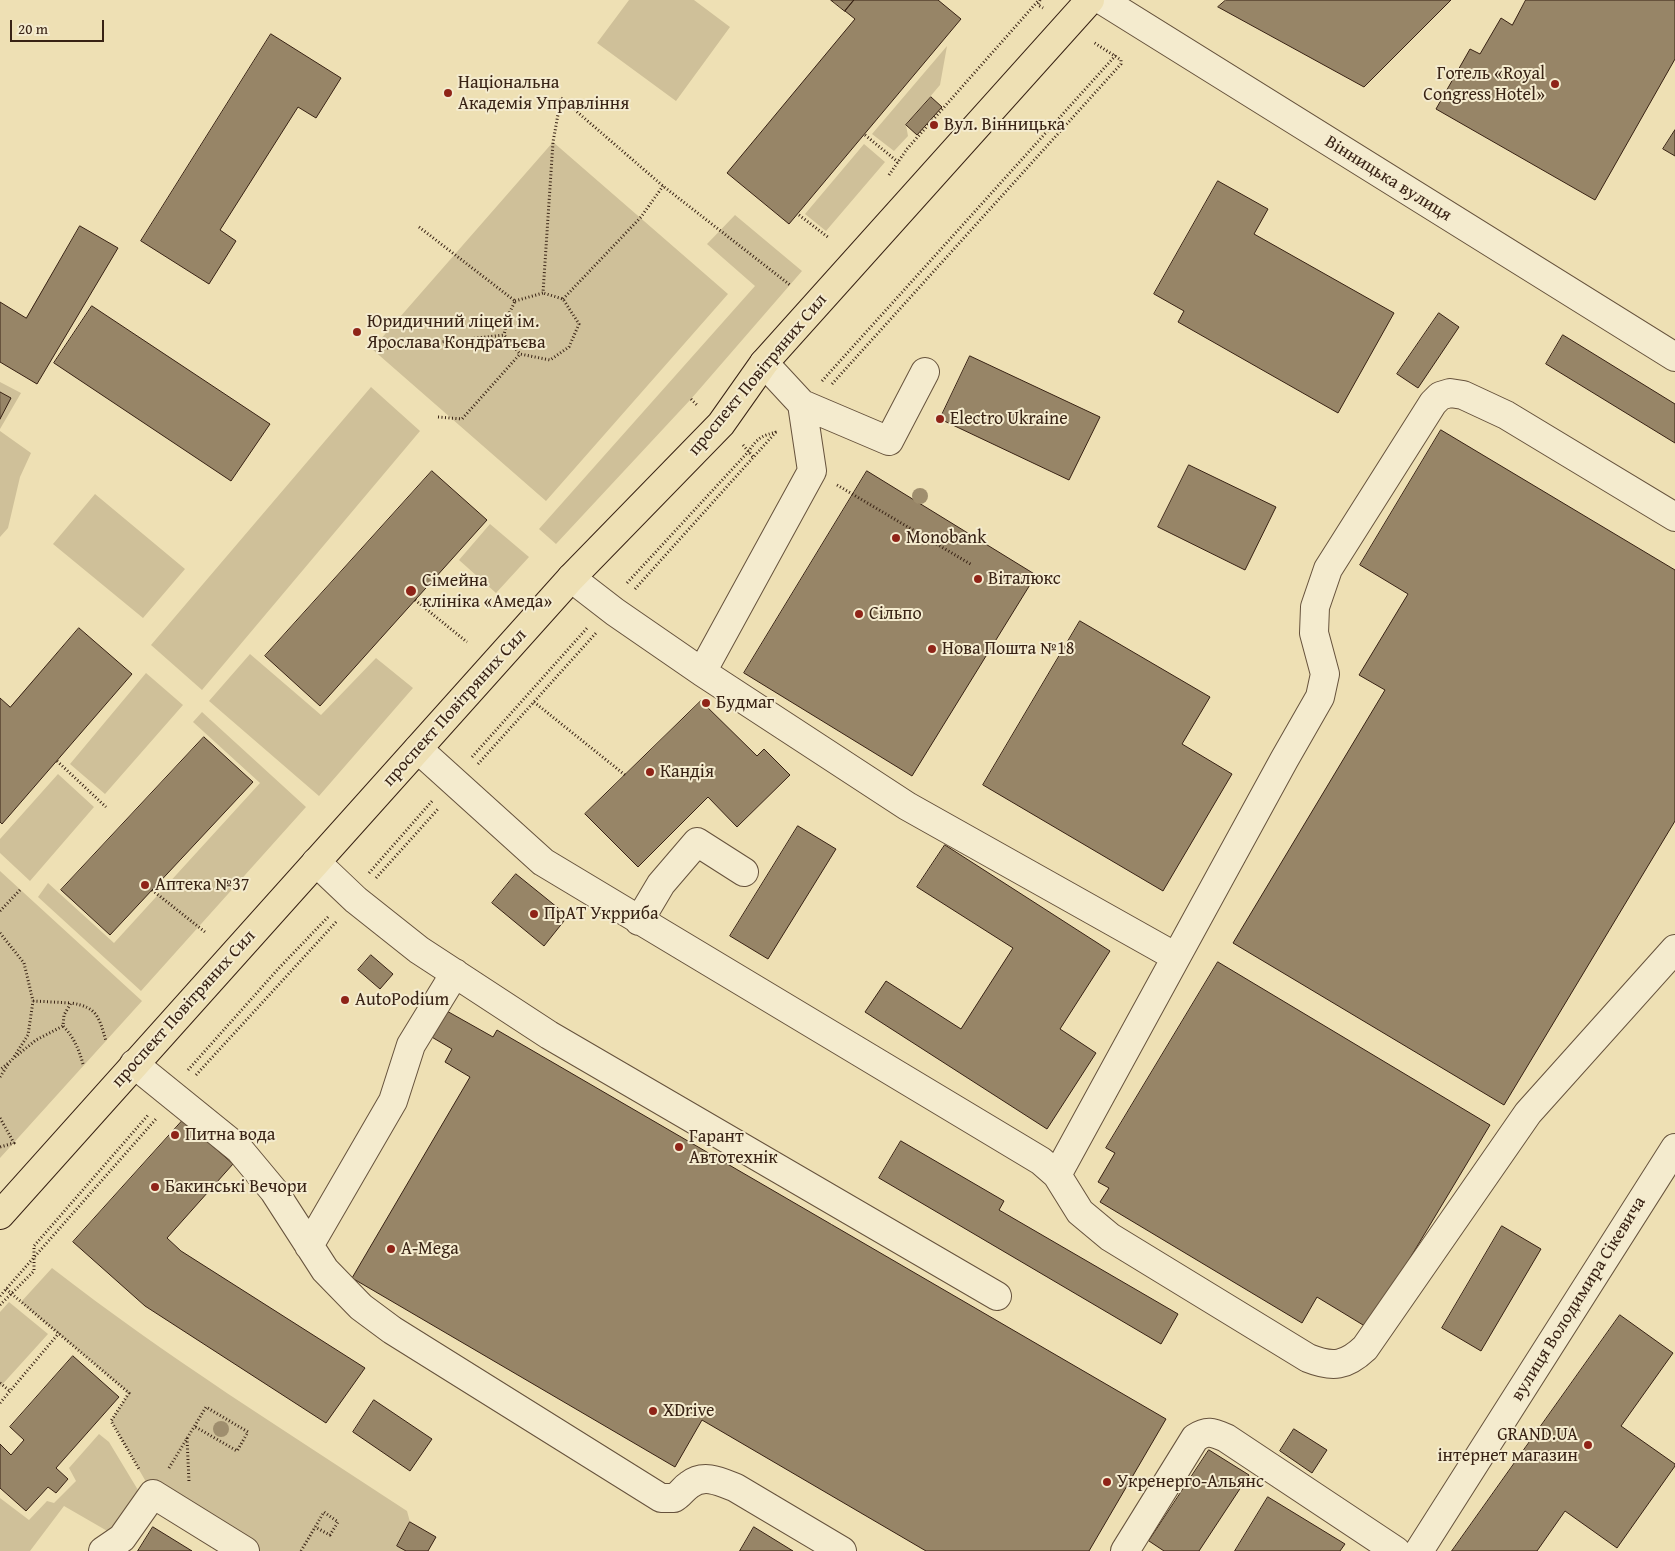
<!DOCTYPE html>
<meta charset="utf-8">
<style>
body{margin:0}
#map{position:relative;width:1675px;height:1551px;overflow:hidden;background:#eee0b4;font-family:"Gentium Book Plus",serif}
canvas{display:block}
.scale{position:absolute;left:10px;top:20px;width:94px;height:22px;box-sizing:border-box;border:2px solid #382214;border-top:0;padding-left:6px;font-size:15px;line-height:18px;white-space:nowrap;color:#382214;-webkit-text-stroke:4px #f4ebce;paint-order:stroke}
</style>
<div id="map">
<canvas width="1675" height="1551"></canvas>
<div class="scale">20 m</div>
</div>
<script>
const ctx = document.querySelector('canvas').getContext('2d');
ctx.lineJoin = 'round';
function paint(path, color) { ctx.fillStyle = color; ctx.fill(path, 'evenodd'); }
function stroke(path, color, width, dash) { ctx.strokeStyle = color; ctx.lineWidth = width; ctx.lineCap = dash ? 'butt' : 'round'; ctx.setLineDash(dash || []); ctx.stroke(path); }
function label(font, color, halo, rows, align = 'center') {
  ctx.font = font + ' "Gentium Book Plus",serif'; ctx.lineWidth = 4; ctx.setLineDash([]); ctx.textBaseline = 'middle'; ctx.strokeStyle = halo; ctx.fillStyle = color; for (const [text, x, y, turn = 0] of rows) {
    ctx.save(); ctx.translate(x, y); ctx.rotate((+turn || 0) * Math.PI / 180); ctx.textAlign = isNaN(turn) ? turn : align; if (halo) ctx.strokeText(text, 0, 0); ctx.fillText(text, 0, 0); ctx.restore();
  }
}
paint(new Path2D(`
 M 629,0 L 694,0 L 730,27 L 676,101 L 597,43 Z
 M 947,46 L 940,85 L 906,125 L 908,136 L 894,151 L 872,134 Z
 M 553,142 L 728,294 L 546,501 L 372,349 Z
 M 864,144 L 885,162 L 826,231 L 805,214 Z
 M 735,215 L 802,271 L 691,399 L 556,544 L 539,529 L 755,286 L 707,244 Z
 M 0,382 L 21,393 L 0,429 Z
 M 371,387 L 420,431 L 202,690 L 151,645 Z
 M 0,431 L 31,453 L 20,477 L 8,528 L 0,537 Z
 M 95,494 L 185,569 L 143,618 L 53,544 Z
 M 490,524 L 529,557 L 496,593 L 459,560 Z
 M 250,654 L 321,715 L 376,658 L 413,688 L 319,796 L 209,701 Z
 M 146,673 L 183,705 L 105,794 L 70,764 Z
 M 202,712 L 306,807 L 141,991 L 38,897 L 48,883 L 114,943 L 260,783 L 193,722 Z
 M 58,774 L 94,807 L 30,881 L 0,853 L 0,839 Z
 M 0,871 L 142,1001 L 0,1158 Z
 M 52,1268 C 165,1356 287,1432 407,1511 L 410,1522 L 397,1545 L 406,1551 L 245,1551 L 153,1494 L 111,1421 L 129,1393 L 21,1302 Z
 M 9,1302 L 48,1334 L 0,1387 L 0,1312 Z
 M 99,1434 L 109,1442 L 141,1495 L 109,1532 L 64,1506 L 30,1551 L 0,1551 L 0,1498 L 29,1520 L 47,1501 L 54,1503 L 76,1481 L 69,1468 Z`), '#cfc099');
const building = new Path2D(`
 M 831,0 L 854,0 L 845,11 Z
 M 854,0 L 938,0 L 961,19 L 789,224 L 727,173 L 855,19 L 845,11 Z
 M 1226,0 L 1451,0 L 1364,87 L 1218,7 Z
 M 1526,0 L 1675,0 L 1675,59 L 1595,200 L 1436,109 L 1470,49 L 1480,54 L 1501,18 L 1512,25 Z
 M 271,34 L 341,78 L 316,118 L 298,107 L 220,230 L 236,241 L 209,284 L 141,241 Z
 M 931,97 L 942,107 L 917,135 L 906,125 Z
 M 1675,130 L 1675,156 L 1663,149 Z
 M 1218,181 L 1268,209 L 1254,234 L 1394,313 L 1338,413 L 1178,322 L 1184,311 L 1154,294 Z
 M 80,226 L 118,248 L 37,384 L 0,362 L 0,302 L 26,318 Z
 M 92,306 L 270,424 L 231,481 L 54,363 Z
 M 1439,313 L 1459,327 L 1418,388 L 1397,374 Z
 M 1563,335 L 1675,404 L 1675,443 L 1546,364 Z
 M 970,356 L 1100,417 L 1069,480 L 940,419 Z
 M 0,392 L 11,398 L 0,419 Z
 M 1441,430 L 1675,570 L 1675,821 L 1504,1105 L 1233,943 L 1385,690 L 1359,675 L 1408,594 L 1360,565 Z
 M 1189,465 L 1276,507 L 1245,570 L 1158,527 Z
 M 432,471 L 487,520 L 320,706 L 265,656 Z
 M 867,471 L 1036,575 L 912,776 L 744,673 Z
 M 1080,621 L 1210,697 L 1182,744 L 1232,774 L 1163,891 L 983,785 Z
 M 79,628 L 132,674 L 2,824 L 0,822 L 0,698 L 10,707 Z
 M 701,701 L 757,756 L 764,749 L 790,775 L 737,827 L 708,797 L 638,867 L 585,814 Z
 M 204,737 L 253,782 L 110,935 L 61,890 Z
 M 798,826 L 836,849 L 768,959 L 730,936 Z
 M 945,845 L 1110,951 L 1060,1029 L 1096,1053 L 1047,1129 L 865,1012 L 886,981 L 961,1029 L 1013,948 L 917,887 Z
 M 516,874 L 568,916 L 544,946 L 492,903 Z
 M 371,955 L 393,974 L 380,989 L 358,970 Z
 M 1218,962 L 1490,1125 L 1368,1328 L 1317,1297 L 1302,1323 L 1100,1202 L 1109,1188 L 1098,1182 L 1115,1153 L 1106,1148 Z
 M 445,1010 L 493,1037 L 497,1030 L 1166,1419 L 1089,1551 L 926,1551 L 702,1420 L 675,1467 L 352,1278 L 470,1077 L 445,1062 L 452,1049 L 430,1036 Z
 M 183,1120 L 233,1164 L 167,1238 L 181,1251 L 365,1368 L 326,1423 L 145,1306 L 73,1242 Z
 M 901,1141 L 1004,1201 L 999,1210 L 1178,1314 L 1161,1344 L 879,1178 Z
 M 1502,1226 L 1541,1249 L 1481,1351 L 1442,1328 Z
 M 1620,1315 L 1673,1353 L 1621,1426 L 1675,1464 L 1675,1466 L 1617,1548 L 1565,1511 L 1537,1551 L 1452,1551 Z
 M 73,1356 L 119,1397 L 56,1468 L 68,1479 L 56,1493 L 48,1487 L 26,1511 L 0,1488 L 0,1444 L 11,1455 L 24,1440 L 10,1427 Z
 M 374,1400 L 432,1439 L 410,1471 L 353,1432 Z
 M 1294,1429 L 1327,1450 L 1312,1473 L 1280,1451 Z
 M 1209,1450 L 1249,1475 L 1199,1551 L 1164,1551 L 1149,1541 Z
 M 1268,1497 L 1345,1544 L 1340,1551 L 1235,1551 Z
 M 410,1522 L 436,1537 L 428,1551 L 406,1551 L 397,1546 Z
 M 153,1527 L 192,1551 L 138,1551 Z
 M 754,1527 L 793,1551 L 740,1551 Z`);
paint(building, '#978567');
stroke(building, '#382214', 1);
const minor = new Path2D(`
 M 1102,0 L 1675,357
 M 802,404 L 889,441 L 925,372
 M 571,578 L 615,612 L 702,672 L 812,471 L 802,404 L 764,363
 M 702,672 L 907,806 L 1176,957
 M 418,749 L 543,862 L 1041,1161 L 1057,1175 L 1080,1212 L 1110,1237 L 1308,1358 C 1333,1368 1346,1366 1365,1348 L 1528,1113 L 1675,949
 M 316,862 L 356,900 L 419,950 L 549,1035 L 997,1296
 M 639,921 L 661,884 L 697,842 L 744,872
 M 134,1064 L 239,1149 L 274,1191 L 325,1270 L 361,1307 L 392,1330 L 661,1498 L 674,1498 C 680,1495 683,1489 689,1485 C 704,1473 721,1482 736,1488 L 842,1551
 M 1057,1175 L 1284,760 L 1320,697 L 1325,674 L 1314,633 L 1315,607 L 1328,569 L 1433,403 L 1440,396 L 1450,393 L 1463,395 L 1506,415 L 1675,517
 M 309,1246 L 393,1101 L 411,1045 L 455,973
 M 103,1551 L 122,1538 L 153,1494 L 245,1551
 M 1125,1551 L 1195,1438 C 1207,1430 1212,1432 1226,1438 L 1396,1551
 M 1419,1551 L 1675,1148`);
const major = new Path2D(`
 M 0,1215 L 571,578 L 721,424 L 764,363 L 1090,0`);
stroke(minor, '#66523c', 30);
stroke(major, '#382214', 30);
stroke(new Path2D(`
 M 1040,0 L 1038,5 L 1043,8
 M 561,98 L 663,186 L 790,285
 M 865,135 L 898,162
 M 889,175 L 907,149 L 1038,1
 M 799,215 L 829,238
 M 419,227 L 515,301 L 508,316 L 504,335
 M 563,299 L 641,217 L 663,186
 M 515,301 L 543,293 L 553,142 L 561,98
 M 387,348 L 504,335 L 520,354 L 550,360 L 569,347 L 579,324 L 563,299 L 543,293
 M 822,381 L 1116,55
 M 832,384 L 1121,64 L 1121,60 L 1118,58 L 1093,42
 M 691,399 L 697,405
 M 438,417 L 462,419 L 520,354
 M 743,445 L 754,458
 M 837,485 L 972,565
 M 627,583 L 749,451 C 757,438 763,435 777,432
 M 635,589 L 776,432
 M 415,600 L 467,642
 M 534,702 L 625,775
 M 472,757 L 588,627
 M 57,761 L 106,807
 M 478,764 L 596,633
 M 369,873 L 433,800
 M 376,878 L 439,808
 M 152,890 L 205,932
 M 0,911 L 20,890
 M 0,933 L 24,963 L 33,1001 L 28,1035 L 12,1060 L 0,1070
 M 33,1001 L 71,1003
 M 15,1057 L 36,1040 L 63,1026
 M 83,1064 C 79,1050 74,1037 63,1026 L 64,1015 L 71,1003 C 98,1007 99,1018 106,1041
 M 188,1070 L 279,968 L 329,916
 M 196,1075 L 337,921
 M 0,1077 L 9,1063
 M 0,1118 L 14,1143 L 0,1147
 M 6,1289 L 129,1393 L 111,1421 L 139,1469
 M 0,1296 L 156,1119
 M 0,1305 L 34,1271 L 34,1246 L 149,1114
 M 0,1383 L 10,1391
 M 0,1403 L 59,1333
 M 187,1438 L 189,1482
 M 169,1468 L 206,1407 L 248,1432 L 237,1451 L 194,1426
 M 301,1551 L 324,1512 L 338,1522 L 330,1535 L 315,1527`), '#382214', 3, [1, 2.5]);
stroke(minor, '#f4ebce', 28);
stroke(major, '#eee0b4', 28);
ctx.fillStyle = '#9f8e6e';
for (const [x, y] of [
 [920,496],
 [221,1429]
]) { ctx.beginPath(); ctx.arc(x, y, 8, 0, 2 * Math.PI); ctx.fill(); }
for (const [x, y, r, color] of [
 [1555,84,5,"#8f2418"],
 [448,93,5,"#8f2418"],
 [934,125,5,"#8f2418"],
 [357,332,5,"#8f2418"],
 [940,419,5,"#8f2418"],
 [896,538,5,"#8f2418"],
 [978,579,5,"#8f2418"],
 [411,591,6,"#8f2418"],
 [859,614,5,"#8f2418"],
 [932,649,5,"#8f2418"],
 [706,703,5,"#8f2418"],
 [650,772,5,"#8f2418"],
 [145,885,5,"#8f2418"],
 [534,914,5,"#8f2418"],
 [345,1000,5,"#8f2418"],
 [175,1135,5,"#8f2418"],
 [679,1147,5,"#8f2418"],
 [155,1187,5,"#8f2418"],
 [391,1249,5,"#8f2418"],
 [653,1411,5,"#8f2418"],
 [1588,1445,5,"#8f2418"],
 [1107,1482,5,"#8f2418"]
]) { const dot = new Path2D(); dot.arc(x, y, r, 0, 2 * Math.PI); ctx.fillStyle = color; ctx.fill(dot); stroke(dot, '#f4ebce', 2); }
label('18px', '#382214', '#f4ebce', [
 ["Готель «Royal",1545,74,"right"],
 ["Congress Hotel»",1545,95,"right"],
 ["Національна",458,83],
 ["Академія Управління",458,104],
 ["Вул. Вінницька",944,125],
 ["Юридичний ліцей ім.",367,322],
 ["Ярослава Кондратьєва",367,343],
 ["Electro Ukraine",950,419],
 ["Monobank",906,538],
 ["Віталюкс",988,579],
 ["Сімейна",422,581],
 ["клініка «Амеда»",422,602],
 ["Сільпо",869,614],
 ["Нова Пошта №18",942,649],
 ["Будмаг",716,703],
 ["Кандія",660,772],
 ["Аптека №37",155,885],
 ["ПрАТ Укрриба",544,914],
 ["AutoPodium",355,1000],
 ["Питна вода",185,1135],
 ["Гарант",689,1137],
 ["Автотехнік",689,1158],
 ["Бакинські Вечори",165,1187],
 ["A-Mega",401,1249],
 ["XDrive",663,1411],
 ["GRAND.UA",1578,1435,"right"],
 ["інтернет магазин",1578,1456,"right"],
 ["Укренерго-Альянс",1117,1482]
], 'left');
label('18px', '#382214', '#f4ebce', [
 ["Вінницька вулиця",1388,179,32],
 ["проспект Повітряних Сил",758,375,-50],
 ["проспект Повітряних Сил",455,708,-48],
 ["проспект Повітряних Сил",184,1009,-48],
 ["вулиця Володимира Сікевича",1579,1299,-58]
]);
</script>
